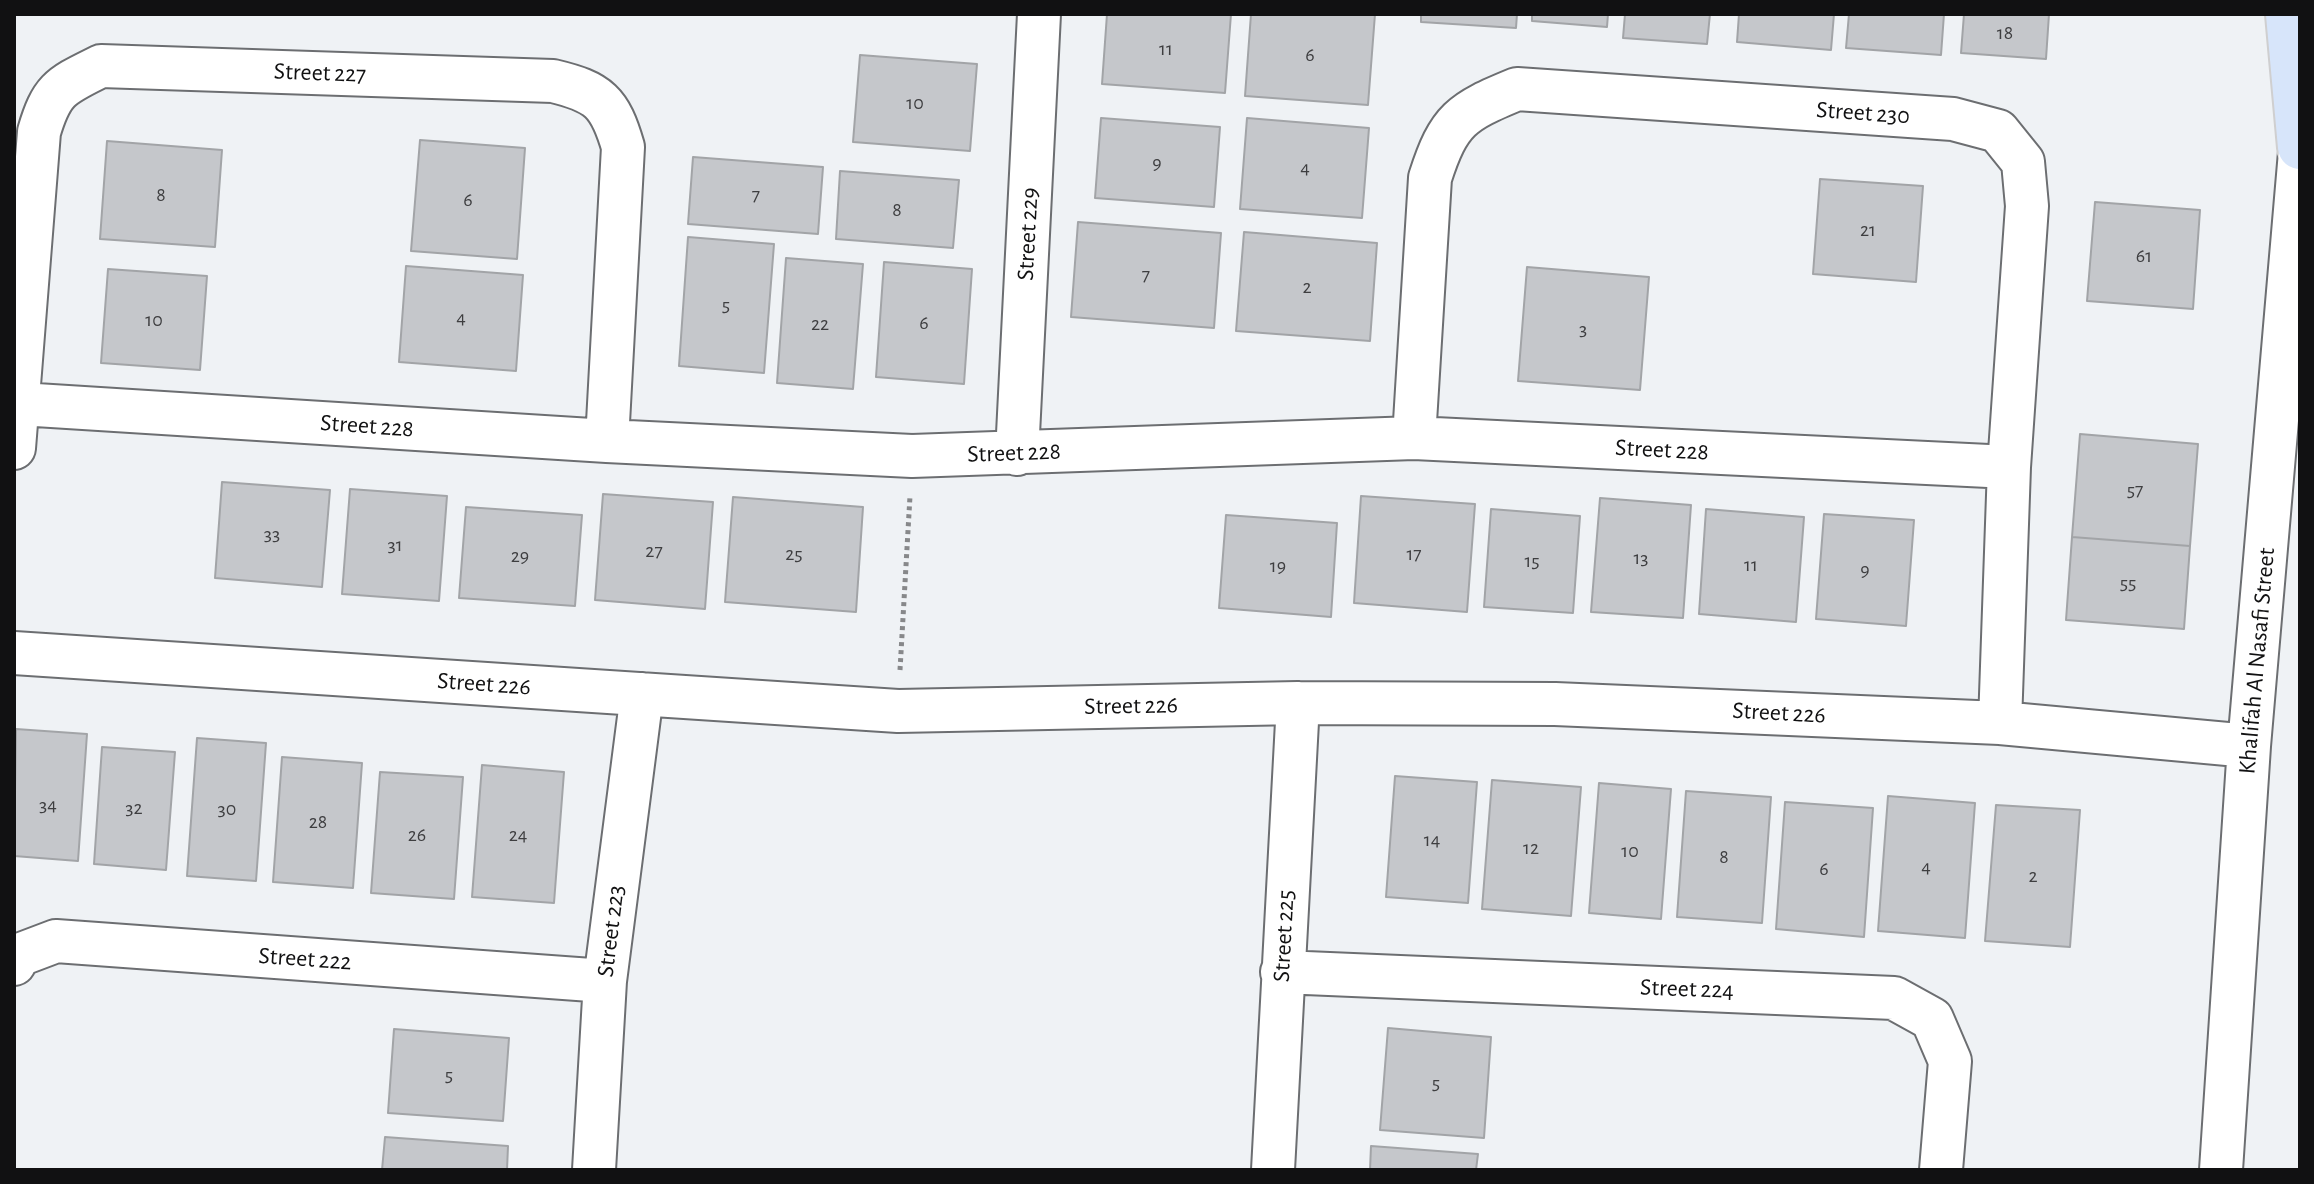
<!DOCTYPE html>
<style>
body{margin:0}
#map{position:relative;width:2314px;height:1184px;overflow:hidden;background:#eff2f5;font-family:"Alegreya Sans",sans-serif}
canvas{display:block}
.frame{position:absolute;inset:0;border:16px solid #111112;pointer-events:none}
</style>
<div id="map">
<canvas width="2314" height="1184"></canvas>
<div class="frame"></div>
</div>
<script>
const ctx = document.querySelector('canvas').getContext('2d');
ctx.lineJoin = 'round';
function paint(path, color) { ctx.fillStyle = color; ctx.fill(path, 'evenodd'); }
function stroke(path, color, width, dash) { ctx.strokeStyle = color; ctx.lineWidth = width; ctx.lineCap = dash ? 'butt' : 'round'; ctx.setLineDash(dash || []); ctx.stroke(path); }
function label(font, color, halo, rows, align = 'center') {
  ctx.font = font + ' "Alegreya Sans",sans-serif'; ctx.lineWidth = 7; ctx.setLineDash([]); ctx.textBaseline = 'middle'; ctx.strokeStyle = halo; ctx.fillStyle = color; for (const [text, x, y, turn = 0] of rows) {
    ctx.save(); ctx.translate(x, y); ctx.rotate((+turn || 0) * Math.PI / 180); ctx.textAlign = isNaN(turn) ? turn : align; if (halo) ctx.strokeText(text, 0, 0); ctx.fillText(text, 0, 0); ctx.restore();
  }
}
const building = new Path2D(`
 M 1107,14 L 1231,14 L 1225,93 L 1102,84 Z
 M 1251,14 L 1375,14 L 1368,105 L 1245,96 Z
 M 1421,14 L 1517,14 L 1516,28 L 1421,22 Z
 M 1532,14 L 1608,14 L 1607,27 L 1532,21 Z
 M 1625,14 L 1710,14 L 1707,44 L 1623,38 Z
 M 1739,14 L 1834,14 L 1831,50 L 1737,42 Z
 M 1849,14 L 1944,14 L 1941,55 L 1846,48 Z
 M 1964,14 L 2049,14 L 2046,59 L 1961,53 Z
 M 860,55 L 977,64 L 970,151 L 853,142 Z
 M 1101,118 L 1220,127 L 1214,207 L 1095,198 Z
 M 1247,118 L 1369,128 L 1362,218 L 1240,209 Z
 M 420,140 L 525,148 L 517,259 L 411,251 Z
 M 107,141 L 222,150 L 215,247 L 100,239 Z
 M 693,157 L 823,167 L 818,234 L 688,224 Z
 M 840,171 L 959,180 L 953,248 L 836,239 Z
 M 1820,179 L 1923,186 L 1916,282 L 1813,274 Z
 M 2095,202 L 2200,210 L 2193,309 L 2087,301 Z
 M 1078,222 L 1221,233 L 1214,328 L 1071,317 Z
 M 1244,232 L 1377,243 L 1370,341 L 1236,331 Z
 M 688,237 L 774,244 L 764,373 L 679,366 Z
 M 786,258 L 863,264 L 853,389 L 777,383 Z
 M 884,262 L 972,269 L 964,384 L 876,377 Z
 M 406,266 L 523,275 L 516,371 L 399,362 Z
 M 1527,267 L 1649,277 L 1640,390 L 1518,381 Z
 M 108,269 L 207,276 L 200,370 L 101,363 Z
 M 2080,434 L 2198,444 L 2190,546 L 2072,537 Z
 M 222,482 L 330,490 L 322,587 L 215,578 Z
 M 350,489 L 447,496 L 439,601 L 342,594 Z
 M 603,494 L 713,502 L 705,609 L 595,600 Z
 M 1361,496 L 1475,504 L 1467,612 L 1354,603 Z
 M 733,497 L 863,507 L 856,612 L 725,602 Z
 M 1600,498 L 1691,505 L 1683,618 L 1591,612 Z
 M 466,507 L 582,515 L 575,606 L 459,598 Z
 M 1491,509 L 1580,516 L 1573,613 L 1484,607 Z
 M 1706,509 L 1804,517 L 1796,622 L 1699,614 Z
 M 1824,514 L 1914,520 L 1906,626 L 1816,619 Z
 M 1226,515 L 1337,523 L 1331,617 L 1219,608 Z
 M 2072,537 L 2190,546 L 2184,629 L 2066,620 Z
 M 16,729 L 87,734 L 78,861 L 14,856 Z
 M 197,738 L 266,743 L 256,881 L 187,876 Z
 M 102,747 L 175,752 L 166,870 L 94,864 Z
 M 282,757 L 362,763 L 353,888 L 273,882 Z
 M 482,765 L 564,772 L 554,903 L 472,897 Z
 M 380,772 L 463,777 L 454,899 L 371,893 Z
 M 1395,776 L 1477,782 L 1468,903 L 1386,897 Z
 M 1492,780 L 1581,787 L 1571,916 L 1482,909 Z
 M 1599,783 L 1671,789 L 1661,919 L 1589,913 Z
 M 1686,791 L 1771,797 L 1762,923 L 1677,917 Z
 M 1888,796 L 1975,803 L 1965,938 L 1878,931 Z
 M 1785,802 L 1873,808 L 1864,937 L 1776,929 Z
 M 1996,805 L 2080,810 L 2070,947 L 1985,941 Z
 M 1388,1028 L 1491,1037 L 1484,1138 L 1380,1130 Z
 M 394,1029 L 509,1038 L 503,1121 L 388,1113 Z
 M 385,1137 L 508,1146 L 507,1170 L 382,1170 Z
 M 1371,1146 L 1478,1154 L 1476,1170 L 1370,1170 Z`);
paint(building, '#c5c7cb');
stroke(building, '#a2a4a7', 2);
const minor = new Path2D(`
 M 20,404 L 607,441 L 912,456 L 1414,438 L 2009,467
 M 1414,438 L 1430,178 C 1449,119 1461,112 1517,89 L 1953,119 L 1998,131 L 2023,162 L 2027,206 L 2009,467 L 2000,723
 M 14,448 L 39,132 C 52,88 61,86 101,66 L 553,81 C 599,92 610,102 623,147 L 607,441
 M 1017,454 L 1039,14
 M 14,653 L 898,711 L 1298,703 L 1555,704 L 2000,723 L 2249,746
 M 14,964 L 19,955 L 56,941 L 605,981
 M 1282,972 L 1894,998 L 1932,1019 L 1950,1061 L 1941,1170
 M 594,1170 L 605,981 L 642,694
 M 1273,1170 L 1298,703
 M 2221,1170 L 2249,746 L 2300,152`);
const major = new Path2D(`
 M 2288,14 L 2300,147`);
stroke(minor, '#6c6e71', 46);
stroke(major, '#cfcfd0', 48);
stroke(new Path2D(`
 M 900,670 L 910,496`), '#87888a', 5, [4, 4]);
stroke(minor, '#fff', 42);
stroke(major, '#d7e5fa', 44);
label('20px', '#3e3e40', null, [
 ["18",2005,33],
 ["11",1166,49],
 ["6",1310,55],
 ["10",915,103],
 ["9",1157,163],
 ["4",1305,168],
 ["8",161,195],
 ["7",756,195],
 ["6",468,200],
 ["8",897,210],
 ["21",1868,230],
 ["61",2144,256],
 ["7",1146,275],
 ["2",1307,287],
 ["5",726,305],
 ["4",461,318],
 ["10",154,320],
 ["6",924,323],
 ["22",820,324],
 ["3",1583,329],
 ["57",2135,490],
 ["33",272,534],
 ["31",395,545],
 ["27",654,551],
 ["25",794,554],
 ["17",1414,554],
 ["29",520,556],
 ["13",1641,558],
 ["15",1532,561],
 ["11",1751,565],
 ["19",1278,566],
 ["9",1865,570],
 ["55",2128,583],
 ["34",48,805],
 ["32",134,808],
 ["30",227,809],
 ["28",318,822],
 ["26",417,835],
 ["24",518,835],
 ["14",1432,840],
 ["12",1531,848],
 ["10",1630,851],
 ["8",1724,857],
 ["4",1926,867],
 ["6",1824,869],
 ["2",2033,876],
 ["5",449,1075],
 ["5",1436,1083]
]);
label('24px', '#111112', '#fff', [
 ["Street 227",320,73,2],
 ["Street 230",1863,113,4],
 ["Street 229",1028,234,-87],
 ["Street 228",367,426,4],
 ["Street 228",1662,450,3],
 ["Street 228",1014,453,-2],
 ["Khalifah Al Nasafi Street",2257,661,-85],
 ["Street 226",484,684,4],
 ["Street 226",1131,706,-1],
 ["Street 226",1779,713,3],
 ["Street 223",611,931,-83],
 ["Street 225",1284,936,-87],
 ["Street 222",305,959,4],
 ["Street 224",1687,989,2]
]);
</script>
